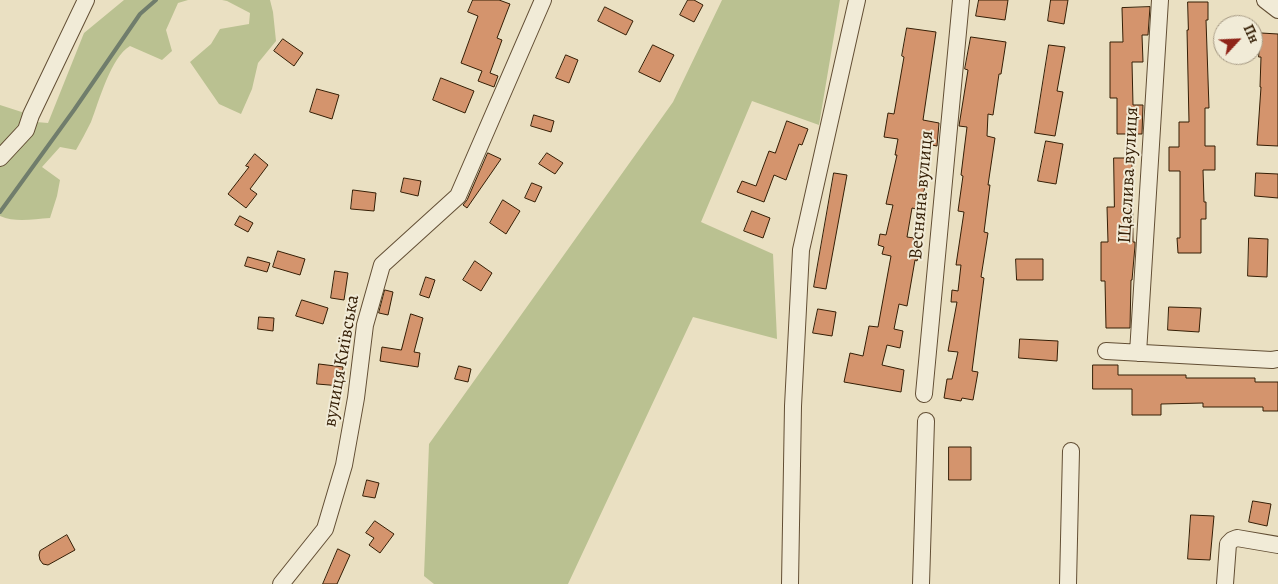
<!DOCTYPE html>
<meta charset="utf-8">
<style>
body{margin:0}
#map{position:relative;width:1278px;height:584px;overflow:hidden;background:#eae0c2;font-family:Alegreya,serif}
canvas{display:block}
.north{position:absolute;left:1213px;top:15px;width:50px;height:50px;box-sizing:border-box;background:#f1ebd7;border:1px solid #a59983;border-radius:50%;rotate:65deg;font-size:14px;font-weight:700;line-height:20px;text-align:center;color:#341e05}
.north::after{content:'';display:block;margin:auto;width:18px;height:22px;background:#8f2418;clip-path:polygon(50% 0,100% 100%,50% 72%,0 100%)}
</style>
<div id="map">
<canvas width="1278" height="584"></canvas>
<div class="north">Пн</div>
</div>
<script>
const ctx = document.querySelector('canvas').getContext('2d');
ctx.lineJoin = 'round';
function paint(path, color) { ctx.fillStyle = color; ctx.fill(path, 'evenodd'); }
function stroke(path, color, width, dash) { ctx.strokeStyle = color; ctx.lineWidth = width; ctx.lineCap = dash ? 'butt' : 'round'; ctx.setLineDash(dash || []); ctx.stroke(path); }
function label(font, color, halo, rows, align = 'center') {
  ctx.font = font + ' Alegreya,serif'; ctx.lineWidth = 4; ctx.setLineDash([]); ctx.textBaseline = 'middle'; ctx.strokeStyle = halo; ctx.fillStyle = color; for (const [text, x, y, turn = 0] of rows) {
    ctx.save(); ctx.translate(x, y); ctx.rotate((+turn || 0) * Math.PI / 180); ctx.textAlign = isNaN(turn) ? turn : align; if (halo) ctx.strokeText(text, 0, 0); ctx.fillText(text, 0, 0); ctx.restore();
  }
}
paint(new Path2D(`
 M 124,0 L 188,0 L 178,3 L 166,30 L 172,51 L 162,60 L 130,46 C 111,57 99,101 91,122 C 86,132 81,141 76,150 L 60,147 L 42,167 L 60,180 L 57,196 L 50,218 C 33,219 16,223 0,216 L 0,166 L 36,122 L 48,123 L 84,33 Z
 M 222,0 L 270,0 L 273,12 L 276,41 L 258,63 L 252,89 L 241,114 L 219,104 L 190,62 L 211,44 L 220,29 L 249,24 L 250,13 L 227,1 Z
 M 722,0 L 840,0 L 819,125 L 752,101 L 701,222 L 773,254 L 777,339 L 693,317 L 568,584 L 434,584 L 424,576 L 429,444 L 673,102 Z
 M 0,105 L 31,115 L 0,158 Z`), '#bac191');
stroke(new Path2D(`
 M 0,212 L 74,110 L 140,14 L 156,0`), '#707d6c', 4);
const building = new Path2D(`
 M 473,0 L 499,0 L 510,4 L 497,38 L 502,40 L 490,73 L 498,76 L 494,87 L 478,81 L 482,71 L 461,63 L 478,16 L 468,12 Z
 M 688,0 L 694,0 L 703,5 L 694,22 L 680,15 Z
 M 979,0 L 1008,0 L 1005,20 L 976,16 Z
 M 1051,0 L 1068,0 L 1064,24 L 1048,21 Z
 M 1188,2 L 1208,2 L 1208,20 L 1206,20 L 1209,108 L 1205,108 L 1205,146 L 1215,146 L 1215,170 L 1203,170 L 1204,202 L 1206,202 L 1206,219 L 1201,219 L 1201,253 L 1178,253 L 1177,238 L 1180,238 L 1180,171 L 1169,171 L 1169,147 L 1179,147 L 1179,122 L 1189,122 L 1187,30 L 1188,30 Z
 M 605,7 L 633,21 L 626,35 L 598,21 Z
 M 1150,7 L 1148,35 L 1142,35 L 1143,62 L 1132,62 L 1133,105 L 1143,105 L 1142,134 L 1117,134 L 1117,98 L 1110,98 L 1110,42 L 1123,42 L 1122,8 Z
 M 907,28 L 936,32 L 923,120 L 939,123 L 937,146 L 926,144 L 920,177 L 926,179 L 921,210 L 912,208 L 907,237 L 914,238 L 913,245 L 920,247 L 917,261 L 915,260 L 907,306 L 899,304 L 894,329 L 903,331 L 900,348 L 887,345 L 882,365 L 904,370 L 901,392 L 844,382 L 850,353 L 863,356 L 869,326 L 878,327 L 891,256 L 882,254 L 884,247 L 878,245 L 880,234 L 886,235 L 893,205 L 886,204 L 897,155 L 895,155 L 898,139 L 884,137 L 888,113 L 894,114 L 904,57 L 902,56 Z
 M 1261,33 L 1278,34 L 1278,146 L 1257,145 L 1261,87 L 1260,87 L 1261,57 L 1259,57 Z
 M 971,37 L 1006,42 L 1001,74 L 999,74 L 993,115 L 988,114 L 987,136 L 995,138 L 988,185 L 990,185 L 984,232 L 988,233 L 981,277 L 984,278 L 972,371 L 978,372 L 973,400 L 962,398 L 961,401 L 944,398 L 947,379 L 952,379 L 958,352 L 948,351 L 957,302 L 951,302 L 952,290 L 958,291 L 961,265 L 956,265 L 964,212 L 958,211 L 963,176 L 961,175 L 967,127 L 959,126 L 968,70 L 965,69 Z
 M 283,39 L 303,53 L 294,66 L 274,51 Z
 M 653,45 L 674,55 L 660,82 L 639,72 Z
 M 1049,45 L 1065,47 L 1057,91 L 1063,92 L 1055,136 L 1035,133 Z
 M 566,55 L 578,60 L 569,83 L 556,78 Z
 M 441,78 L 474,91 L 465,113 L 433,100 Z
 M 317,89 L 339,95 L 332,119 L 310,112 Z
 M 534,115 L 554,121 L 551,132 L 531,126 Z
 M 787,121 L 808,129 L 802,145 L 799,144 L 786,180 L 774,175 L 764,202 L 737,192 L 742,181 L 756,186 L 769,151 L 775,153 Z
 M 1046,141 L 1063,144 L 1056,184 L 1038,181 Z
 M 488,153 L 501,159 L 467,208 L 463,205 L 467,200 Z
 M 547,153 L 563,163 L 555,174 L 539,164 Z
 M 255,154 L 268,165 L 250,189 L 257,194 L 246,208 L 228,194 L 249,167 L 246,166 Z
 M 1114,158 L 1132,158 L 1133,242 L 1135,242 L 1135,246 L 1132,280 L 1131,280 L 1130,328 L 1106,328 L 1105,281 L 1101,281 L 1101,242 L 1108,242 L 1107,207 L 1114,207 Z
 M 834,173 L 847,175 L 826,289 L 814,287 Z
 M 1256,173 L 1278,174 L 1278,198 L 1255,196 Z
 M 404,178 L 421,181 L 418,196 L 401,192 Z
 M 532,183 L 542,187 L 535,202 L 525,198 Z
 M 353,190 L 376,193 L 374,211 L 351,209 Z
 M 503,200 L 520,211 L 506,234 L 490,223 Z
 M 752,211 L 770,218 L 763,238 L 744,231 Z
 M 240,216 L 253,223 L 248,232 L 235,225 Z
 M 1249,238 L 1268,239 L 1267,277 L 1248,276 Z
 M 278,251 L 305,259 L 300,275 L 273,267 Z
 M 248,257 L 270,263 L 267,272 L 245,266 Z
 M 1016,259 L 1043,259 L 1043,280 L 1017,280 Z
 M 475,261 L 492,273 L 481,291 L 463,280 Z
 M 335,271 L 348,273 L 344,300 L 331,298 Z
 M 426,277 L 435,280 L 429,298 L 420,295 Z
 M 385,290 L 393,292 L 388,315 L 379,313 Z
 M 302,300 L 328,308 L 323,324 L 296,316 Z
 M 1169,307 L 1201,308 L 1199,332 L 1168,330 Z
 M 818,309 L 836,312 L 832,336 L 813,333 Z
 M 411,314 L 423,318 L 414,352 L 420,353 L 418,367 L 380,361 L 382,347 L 401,350 Z
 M 259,317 L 274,318 L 273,331 L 258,329 Z
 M 1020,339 L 1058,341 L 1057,361 L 1019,358 Z
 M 319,364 L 343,367 L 341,386 L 317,384 Z
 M 1093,365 L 1118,365 L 1118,375 L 1186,375 L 1186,378 L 1255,378 L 1255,382 L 1278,382 L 1278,411 L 1263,411 L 1263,407 L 1203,407 L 1203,403 L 1161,404 L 1161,415 L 1132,415 L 1132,389 L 1093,389 Z
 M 459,366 L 471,369 L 468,382 L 455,379 Z
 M 949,447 L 971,447 L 971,480 L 949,480 Z
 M 367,480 L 379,483 L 375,498 L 363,496 Z
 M 1253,501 L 1271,504 L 1267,526 L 1249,522 Z
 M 1191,515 L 1214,516 L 1210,560 L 1188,559 Z
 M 375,521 L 394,534 L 380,553 L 369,545 L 374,538 L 366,533 Z
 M 67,535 L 75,550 L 48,565 L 43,564 L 40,560 L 39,555 L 40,551 Z
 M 338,549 L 350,555 L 337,584 L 323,584 Z`);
paint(building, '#d4946d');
stroke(building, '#341e05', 1);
const minor = new Path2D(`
 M 1265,0 L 1278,10
 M 0,158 L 26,130 L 31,115 L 86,0
 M 1106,351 L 1272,360 L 1278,359
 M 1138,353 L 1160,0
 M 924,394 L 961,0
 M 281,584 L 325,529 L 344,465 L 356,398 L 365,325 L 382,265 L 458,196 L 543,0
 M 790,584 L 793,406 L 801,250 L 857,0
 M 921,584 L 926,421
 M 1068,584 L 1071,451
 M 1225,584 L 1228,544 L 1232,540 L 1237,538 L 1278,545`);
stroke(minor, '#624e34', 18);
stroke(minor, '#f1ebd7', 16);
label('19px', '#341e05', '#f1ebd7', [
 ["Щаслива вулиця",1129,175,-87],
 ["Весняна вулиця",922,195,-85],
 ["вулиця Київська",342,361,-80]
]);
</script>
